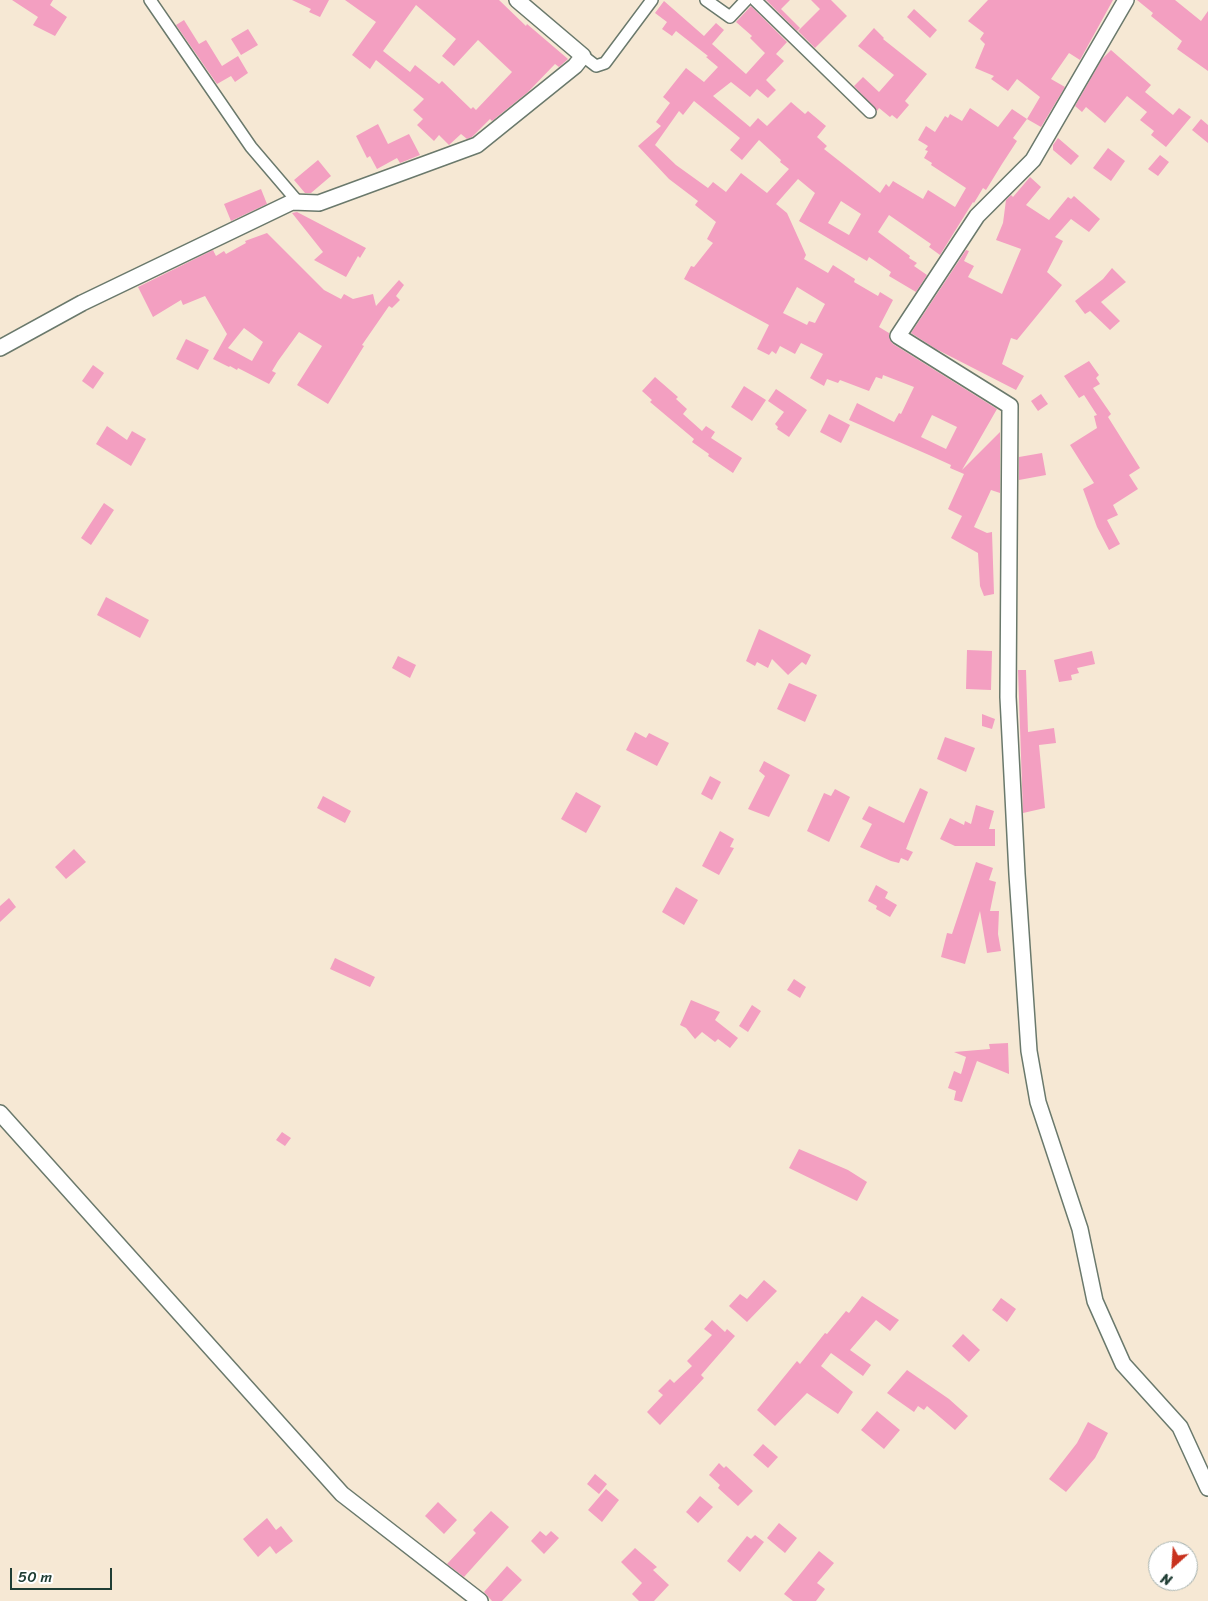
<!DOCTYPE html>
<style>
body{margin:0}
#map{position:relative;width:1208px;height:1601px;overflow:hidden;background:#f6e8d4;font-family:Sriracha,sans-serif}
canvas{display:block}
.north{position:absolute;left:1148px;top:1541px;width:50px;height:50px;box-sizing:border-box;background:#fff;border:1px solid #a5b1ae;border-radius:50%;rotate:206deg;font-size:14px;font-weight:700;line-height:20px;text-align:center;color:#1f3d34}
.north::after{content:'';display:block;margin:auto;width:18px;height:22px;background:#c8321e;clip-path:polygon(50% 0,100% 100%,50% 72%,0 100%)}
.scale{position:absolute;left:10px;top:1568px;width:102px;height:22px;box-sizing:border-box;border:2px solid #1f3d34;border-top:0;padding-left:6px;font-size:15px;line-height:18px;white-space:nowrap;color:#1f3d34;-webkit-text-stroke:4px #fff;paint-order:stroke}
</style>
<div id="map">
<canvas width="1208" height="1601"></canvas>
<div class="north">N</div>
<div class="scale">50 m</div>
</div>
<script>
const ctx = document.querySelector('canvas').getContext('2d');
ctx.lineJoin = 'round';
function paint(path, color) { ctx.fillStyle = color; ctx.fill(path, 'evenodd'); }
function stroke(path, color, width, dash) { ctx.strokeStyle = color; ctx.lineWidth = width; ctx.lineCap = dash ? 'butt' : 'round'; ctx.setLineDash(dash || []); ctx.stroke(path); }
paint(new Path2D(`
 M 12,0 L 53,0 L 50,5 L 67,17 L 55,36 L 33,25 L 38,17 Z
 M 292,0 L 329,0 L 320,17 L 309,12 L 311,9 Z
 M 345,0 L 499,0 L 526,26 L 527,24 L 568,59 L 559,67 L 555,64 L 528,92 L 492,121 L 490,119 L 472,137 L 467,139 L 461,134 L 449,145 L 439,135 L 434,141 L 417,125 L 423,119 L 413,110 L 424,99 L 376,60 L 370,69 L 352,55 L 376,22 ZM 416,5 L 456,39 L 442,56 L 454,66 L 478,40 L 512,72 L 476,110 L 473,107 L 471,109 L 442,81 L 439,84 L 415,65 L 410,72 L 383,51 Z
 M 766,0 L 790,0 L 781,9 L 800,28 L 797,31 Z
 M 811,0 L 831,0 L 847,16 L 815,48 L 798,31 L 820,9 Z
 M 988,0 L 1113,0 L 1080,60 L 1069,53 L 1051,79 L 1065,87 L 1041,127 L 1027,119 L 1040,97 L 1017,79 L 1008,91 L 991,79 L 994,76 L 975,68 L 985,44 L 980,39 L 984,33 L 968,21 Z
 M 1137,0 L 1175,0 L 1201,21 L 1208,11 L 1208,71 L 1177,49 L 1182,41 L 1151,16 L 1153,13 Z
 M 664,1 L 704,36 L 716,23 L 724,30 L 712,44 L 746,74 L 765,53 L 750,38 L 752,36 L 736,22 L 751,6 L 787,42 L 776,54 L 784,61 L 766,80 L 776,90 L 768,98 L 757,89 L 750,97 L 731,82 L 713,96 L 750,127 L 758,118 L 767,126 L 791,102 L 805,114 L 808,111 L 826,126 L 817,137 L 827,146 L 824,149 L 880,193 L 886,184 L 889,187 L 893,181 L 923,199 L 928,190 L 955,207 L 966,188 L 931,165 L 932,163 L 924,158 L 928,151 L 925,150 L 928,146 L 918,140 L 926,126 L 935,132 L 945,116 L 948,118 L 950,114 L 962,121 L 970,108 L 998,127 L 1012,109 L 1027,119 L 1013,138 L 1017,141 L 1002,164 L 986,190 L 983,188 L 974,203 L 973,202 L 940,255 L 929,247 L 931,244 L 889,215 L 878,232 L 910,256 L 909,258 L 917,263 L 914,266 L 927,275 L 916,292 L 889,276 L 891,272 L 869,257 L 867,261 L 799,221 L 815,193 L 798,179 L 776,204 L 787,213 L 806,255 L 804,259 L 828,273 L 833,265 L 855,279 L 854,282 L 878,296 L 880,292 L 893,300 L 879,327 L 889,333 L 890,340 L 893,344 L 997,409 L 962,470 L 1000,432 L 1000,493 L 991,490 L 974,527 L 987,533 L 992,532 L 994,594 L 984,596 L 980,586 L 978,553 L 951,538 L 962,516 L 948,509 L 964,474 L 950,468 L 951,465 L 929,455 L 849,420 L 857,403 L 894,422 L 899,413 L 901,414 L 914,387 L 883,375 L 882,379 L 876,377 L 869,391 L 840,380 L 838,383 L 827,379 L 824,386 L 810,378 L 823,354 L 801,343 L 795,354 L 780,346 L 776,354 L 772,351 L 769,355 L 757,349 L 769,325 L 684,279 L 691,266 L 694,267 L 713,243 L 707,239 L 716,222 L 695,205 L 698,201 L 669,179 L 638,146 L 661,126 L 656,122 L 670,103 L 663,97 L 686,68 L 704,82 L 718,67 L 706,57 L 708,56 L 676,31 L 672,36 L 662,29 L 667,22 L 655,13 ZM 694,101 L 740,138 L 730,150 L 742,160 L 759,140 L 781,160 L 780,162 L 789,169 L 767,193 L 741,173 L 726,192 L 713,182 L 708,188 L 676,165 L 655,145 L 679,111 L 683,115 ZM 841,201 L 861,214 L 849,235 L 828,223 ZM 797,287 L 825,304 L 815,323 L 809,321 L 807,325 L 783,313 ZM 932,415 L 957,427 L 946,449 L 921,437 Z
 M 914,9 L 937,30 L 930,38 L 907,17 Z
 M 184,20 L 199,44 L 206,40 L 222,66 L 238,56 L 248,73 L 235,82 L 231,76 L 217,84 L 176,25 Z
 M 874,28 L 884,38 L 883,39 L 927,74 L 905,101 L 909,105 L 897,119 L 892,115 L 890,117 L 879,108 L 877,111 L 854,86 L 863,77 L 879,92 L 894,75 L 858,46 Z
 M 248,29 L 258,45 L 241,55 L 231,39 Z
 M 1111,50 L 1151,85 L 1145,92 L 1173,115 L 1179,108 L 1191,117 L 1166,147 L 1151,135 L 1154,131 L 1140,120 L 1147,112 L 1127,96 L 1105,123 L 1086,107 L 1082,112 L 1075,106 L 1102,59 Z
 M 1201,119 L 1208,125 L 1208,143 L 1192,130 Z
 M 378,124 L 388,144 L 409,134 L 420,155 L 400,163 L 397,158 L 377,169 L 370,156 L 367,158 L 356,136 Z
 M 1058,138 L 1079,156 L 1071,165 L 1053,150 L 1053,145 Z
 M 1108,148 L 1125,161 L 1111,181 L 1093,168 Z
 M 1160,155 L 1169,162 L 1158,176 L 1148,169 Z
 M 318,160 L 331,176 L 311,193 L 305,193 L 294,180 Z
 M 1030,177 L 1041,187 L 1026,205 L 1049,220 L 1068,197 L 1071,199 L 1074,196 L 1100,219 L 1089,232 L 1071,219 L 1055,237 L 1063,241 L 1047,272 L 1062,285 L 1017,340 L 1011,338 L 1002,364 L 1024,376 L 1016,390 L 936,349 L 911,333 L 966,250 L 969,251 L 964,261 L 974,266 L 968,277 L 1002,294 L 1021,249 L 996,240 L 1003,223 L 1006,200 L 1011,195 L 1013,197 Z
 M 261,189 L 267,204 L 231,221 L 224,204 Z
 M 297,212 L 366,248 L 360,258 L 358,256 L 346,277 L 314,260 L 323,252 L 292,213 Z
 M 267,233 L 324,290 L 341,299 L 344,294 L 353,299 L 373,294 L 376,306 L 399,280 L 404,285 L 396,296 L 400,300 L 392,308 L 389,306 L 362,345 L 364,346 L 328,404 L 297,385 L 322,346 L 299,332 L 278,361 L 272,371 L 276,373 L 269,384 L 238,368 L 237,370 L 230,366 L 229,367 L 213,359 L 227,334 L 205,296 L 183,305 L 181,300 L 153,317 L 138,287 L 213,250 L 216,256 L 224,251 L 226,254 L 246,243 L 245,241 ZM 244,328 L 263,342 L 252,361 L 228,348 Z
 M 1112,268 L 1126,282 L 1101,302 L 1120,321 L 1110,330 L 1090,311 L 1085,314 L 1075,301 L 1103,279 Z
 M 186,339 L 209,350 L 198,370 L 176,359 Z
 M 1089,361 L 1099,375 L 1096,378 L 1100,384 L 1093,388 L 1111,414 L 1108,417 L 1140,468 L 1129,475 L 1138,489 L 1113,505 L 1118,515 L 1107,520 L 1120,544 L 1109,550 L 1097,527 L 1083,489 L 1094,483 L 1070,445 L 1097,428 L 1094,416 L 1097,415 L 1084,395 L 1079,398 L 1064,376 Z
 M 93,365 L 104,373 L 93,389 L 82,381 Z
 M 655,377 L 678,397 L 676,399 L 687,409 L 683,414 L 702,431 L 706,426 L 715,432 L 711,438 L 742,458 L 733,473 L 708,456 L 709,454 L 692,442 L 694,439 L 650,402 L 652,400 L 642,391 Z
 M 744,386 L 766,400 L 752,421 L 731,407 Z
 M 776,389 L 807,410 L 789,437 L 777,429 L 778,427 L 775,424 L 784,412 L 768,401 Z
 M 1041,394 L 1048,404 L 1038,411 L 1031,401 Z
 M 829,414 L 850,425 L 841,443 L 820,432 Z
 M 107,426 L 127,440 L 132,431 L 146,439 L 131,466 L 96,444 Z
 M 1042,453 L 1046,475 L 1019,480 L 1019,457 Z
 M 104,503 L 114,510 L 91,545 L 81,538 Z
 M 106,597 L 149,620 L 140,638 L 97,615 Z
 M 759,629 L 811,655 L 806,665 L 802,662 L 788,675 L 772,659 L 768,668 L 757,662 L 755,666 L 746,661 Z
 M 967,650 L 992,651 L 991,690 L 966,689 Z
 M 1092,651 L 1095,664 L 1077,668 L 1079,673 L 1071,675 L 1072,680 L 1059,682 L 1054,660 Z
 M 398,656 L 416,665 L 410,678 L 392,668 Z
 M 1018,670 L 1026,670 L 1028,732 L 1054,728 L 1056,743 L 1039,745 L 1045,808 L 1023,813 Z
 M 789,683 L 817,695 L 805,722 L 777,709 Z
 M 982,714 L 995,719 L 992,729 L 982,726 Z
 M 635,732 L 646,738 L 649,733 L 669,743 L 657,766 L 626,750 Z
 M 945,737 L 975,748 L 966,772 L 937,759 Z
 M 764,761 L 790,775 L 769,817 L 748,809 L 765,776 L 759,771 Z
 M 710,776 L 721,782 L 712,800 L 701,794 Z
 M 920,788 L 928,792 L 906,849 L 913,852 L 908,861 L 901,858 L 899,863 L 891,861 L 860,847 L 872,824 L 862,819 L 869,806 L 904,823 Z
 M 835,789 L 850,797 L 829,842 L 807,831 L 824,793 L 831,796 Z
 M 576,792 L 601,806 L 586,833 L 561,819 Z
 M 323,796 L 351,811 L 345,823 L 317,808 Z
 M 976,805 L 994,811 L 989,829 L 995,829 L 995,846 L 955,846 L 940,839 L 950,818 L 964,825 L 965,821 L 971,824 Z
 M 720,831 L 734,839 L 730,847 L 734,848 L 719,875 L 702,866 Z
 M 74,849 L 86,862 L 66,879 L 55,867 Z
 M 976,862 L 993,868 L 989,880 L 996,882 L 990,911 L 999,911 L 998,934 L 1001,951 L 987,953 L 980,911 L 965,964 L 941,957 L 947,933 L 952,934 Z
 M 876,885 L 888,892 L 885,898 L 897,905 L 890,917 L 876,909 L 877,906 L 868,901 Z
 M 676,887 L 698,900 L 684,925 L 662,912 Z
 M 9,898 L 16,907 L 0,922 L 0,906 Z
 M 335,958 L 375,977 L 370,987 L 330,969 Z
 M 794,979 L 806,987 L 800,998 L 787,990 Z
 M 691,1000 L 720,1012 L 715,1020 L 738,1038 L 730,1048 L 718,1039 L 715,1042 L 702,1032 L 695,1039 L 686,1028 L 680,1025 Z
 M 752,1005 L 761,1011 L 748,1032 L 739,1026 Z
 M 1008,1043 L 1009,1074 L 977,1061 L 962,1102 L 954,1100 L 956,1091 L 948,1088 L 954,1071 L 961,1074 L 966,1057 L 954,1052 L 990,1049 L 989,1044 Z
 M 282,1132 L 291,1138 L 285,1146 L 276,1140 Z
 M 799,1149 L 848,1170 L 867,1182 L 857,1201 L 789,1168 Z
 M 764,1280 L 777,1291 L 747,1322 L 729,1306 L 740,1294 L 747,1299 Z
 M 862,1296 L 899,1320 L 890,1331 L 876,1320 L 850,1350 L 871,1365 L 863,1376 L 831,1353 L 821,1366 L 853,1392 L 838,1414 L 807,1393 L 775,1426 L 757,1410 L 797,1361 L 800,1364 L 825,1333 L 827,1334 L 846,1311 L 849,1313 Z
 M 1001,1298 L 1016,1309 L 1007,1322 L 992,1310 Z
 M 712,1320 L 725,1332 L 727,1329 L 735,1336 L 701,1375 L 704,1378 L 660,1425 L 647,1412 L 663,1395 L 658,1391 L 670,1379 L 674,1383 L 692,1366 L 687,1361 L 712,1335 L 704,1329 Z
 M 963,1334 L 980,1350 L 969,1362 L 952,1346 Z
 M 907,1370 L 949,1399 L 968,1416 L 955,1430 L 927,1406 L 924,1410 L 918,1406 L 914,1412 L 887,1393 Z
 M 877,1411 L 900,1430 L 884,1449 L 861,1430 Z
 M 1088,1422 L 1108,1433 L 1095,1458 L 1066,1492 L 1049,1479 L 1077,1443 Z
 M 763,1444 L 778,1457 L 768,1468 L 753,1455 Z
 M 719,1463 L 724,1468 L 726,1466 L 753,1491 L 738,1506 L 718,1488 L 720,1485 L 709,1475 Z
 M 595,1474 L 607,1484 L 599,1494 L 587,1484 Z
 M 606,1489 L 619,1500 L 602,1522 L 588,1510 Z
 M 700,1496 L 713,1507 L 698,1523 L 686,1512 Z
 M 438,1502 L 457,1520 L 444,1534 L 425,1516 Z
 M 491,1511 L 509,1527 L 464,1577 L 447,1564 L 476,1533 L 473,1530 Z
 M 267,1518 L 276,1530 L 281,1526 L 293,1541 L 276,1554 L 270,1546 L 258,1557 L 243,1539 Z
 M 779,1523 L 797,1538 L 785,1553 L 767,1538 Z
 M 540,1531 L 546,1536 L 551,1531 L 559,1538 L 544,1554 L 531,1541 Z
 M 755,1535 L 764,1542 L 740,1572 L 727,1561 L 747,1536 L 751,1539 Z
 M 635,1548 L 657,1567 L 653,1570 L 669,1585 L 654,1601 L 639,1601 L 632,1594 L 642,1583 L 621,1562 Z
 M 819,1551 L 834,1563 L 817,1583 L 825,1589 L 816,1601 L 793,1601 L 784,1594 Z
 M 507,1566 L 522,1580 L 502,1601 L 492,1601 L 484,1592 Z`), '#f39fc1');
const street = new Path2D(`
 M 150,0 L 251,147 L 298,202
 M 706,0 L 730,17 L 746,0
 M 755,0 L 870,112
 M 583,56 L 596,66 L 605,63 L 652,0`);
const secondary = new Path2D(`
 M 1126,0 L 1033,160 L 977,216 L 898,336 L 1010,406 L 1008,697 L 1017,874 L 1029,1051 L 1038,1102 L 1080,1229 L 1095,1301 L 1123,1364 L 1180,1427 L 1208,1488
 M 0,348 L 82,303 L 292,202 L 319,203 L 477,145 L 575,66 L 583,56 L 517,0
 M 0,1113 L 342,1494 L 480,1601`);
stroke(street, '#6a796c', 14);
stroke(secondary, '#6a796c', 18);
stroke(street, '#fff', 11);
stroke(secondary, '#fff', 15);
</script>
